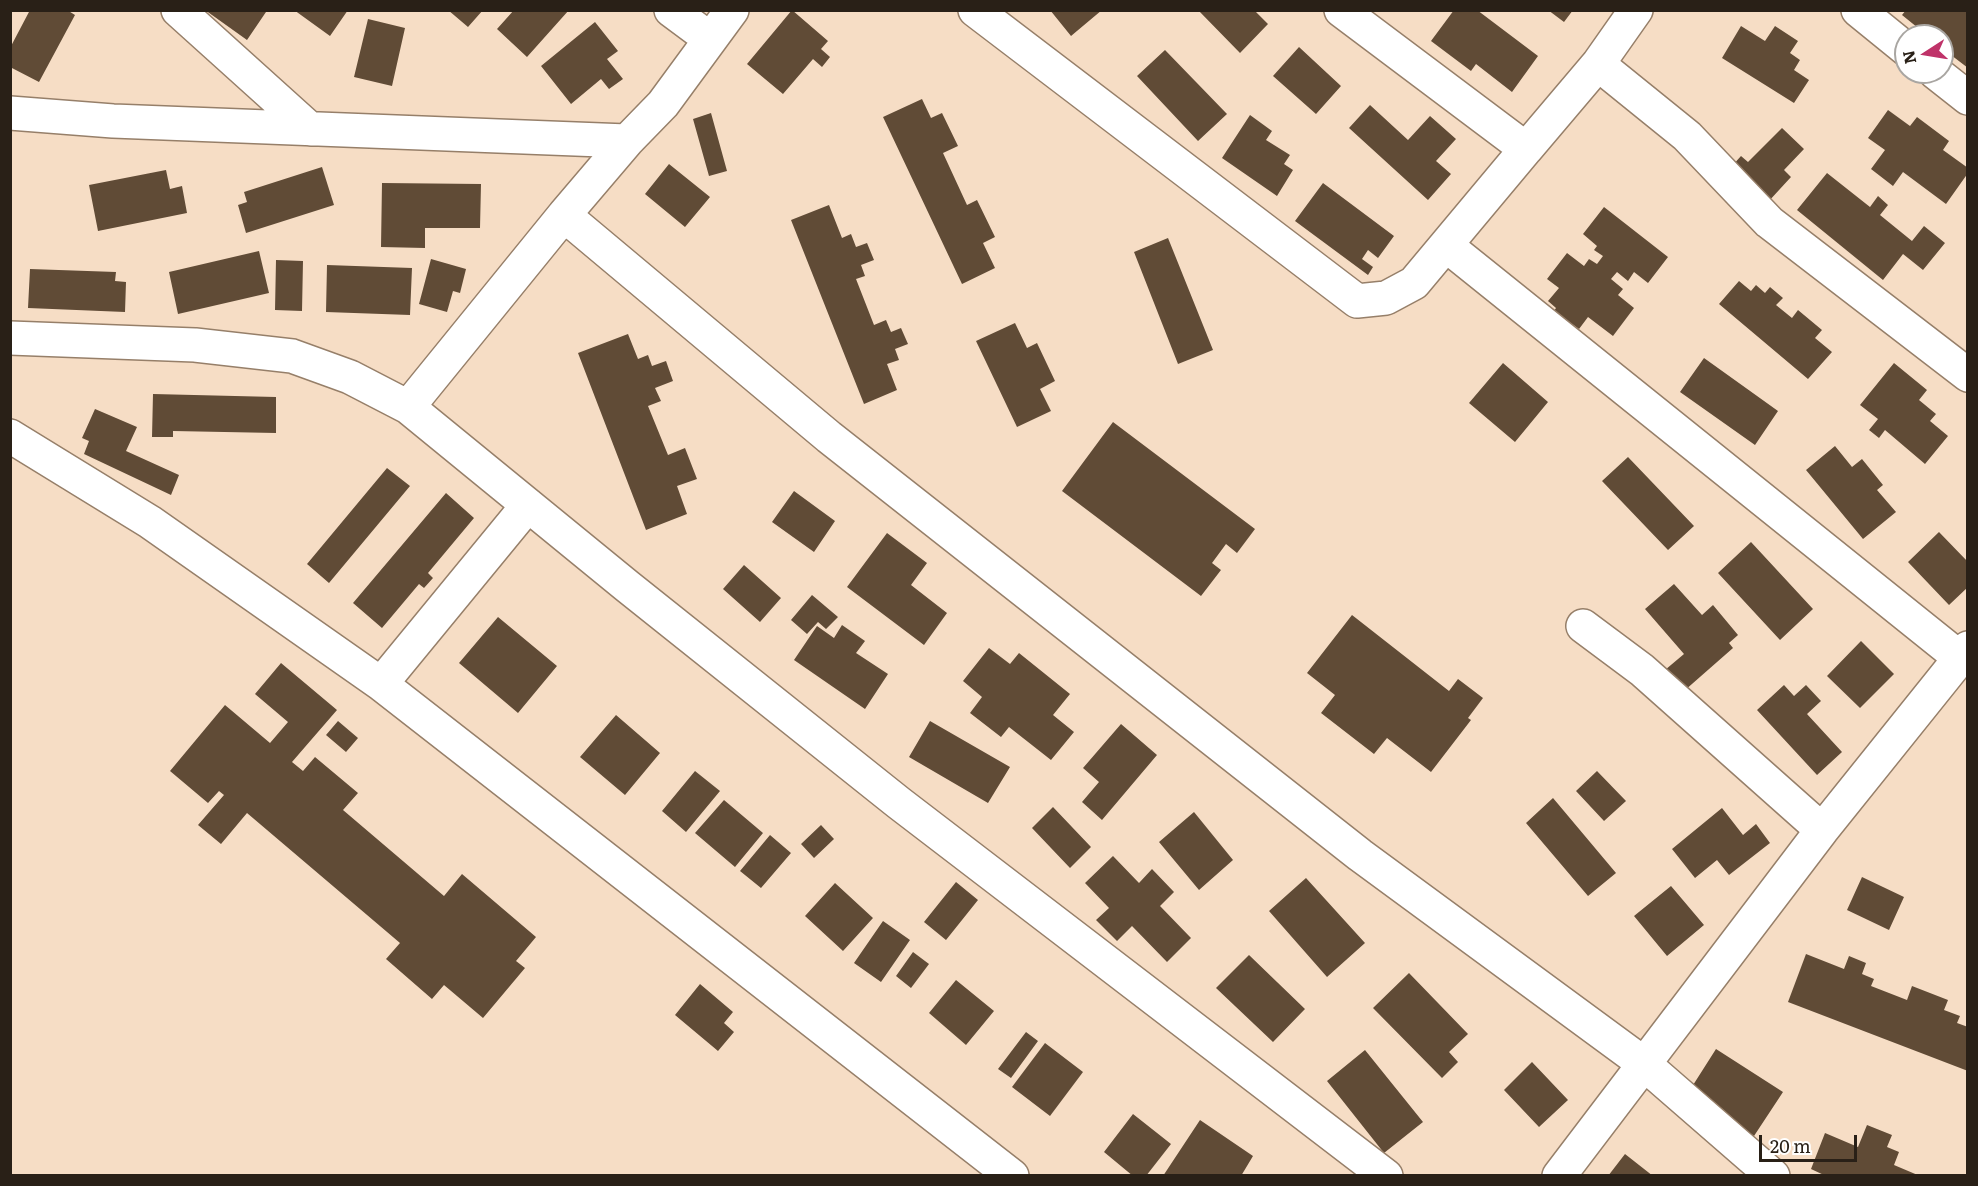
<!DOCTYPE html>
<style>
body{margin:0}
#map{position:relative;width:1978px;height:1186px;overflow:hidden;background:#f6ddc5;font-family:Literata,serif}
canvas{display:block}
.frame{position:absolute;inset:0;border:12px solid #292017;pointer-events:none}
.north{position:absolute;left:1894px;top:24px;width:60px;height:60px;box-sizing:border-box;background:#fff;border:2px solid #a9a6a2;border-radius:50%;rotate:258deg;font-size:16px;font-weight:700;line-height:24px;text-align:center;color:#292017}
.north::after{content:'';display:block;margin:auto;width:21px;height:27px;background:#bf3369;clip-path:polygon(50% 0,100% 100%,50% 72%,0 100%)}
.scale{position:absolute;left:1759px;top:1135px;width:98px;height:27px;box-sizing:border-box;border:3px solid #292017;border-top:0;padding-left:8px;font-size:18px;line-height:21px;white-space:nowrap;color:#292017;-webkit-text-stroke:4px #fff;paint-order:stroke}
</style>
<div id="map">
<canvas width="1978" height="1186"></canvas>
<div class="frame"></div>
<div class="north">N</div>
<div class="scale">20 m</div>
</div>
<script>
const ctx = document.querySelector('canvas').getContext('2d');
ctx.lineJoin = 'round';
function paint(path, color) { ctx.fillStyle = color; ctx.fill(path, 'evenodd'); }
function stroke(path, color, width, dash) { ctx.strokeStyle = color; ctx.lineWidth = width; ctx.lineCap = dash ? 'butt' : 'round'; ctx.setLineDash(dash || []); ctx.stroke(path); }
paint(new Path2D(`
 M 30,10 L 67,10 L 75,15 L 39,82 L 10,67 L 10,48 Z
 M 205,10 L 263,10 L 266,12 L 247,40 Z
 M 294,10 L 348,10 L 330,36 Z
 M 448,10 L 483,10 L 468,27 Z
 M 514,10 L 569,10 L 527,57 L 497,29 Z
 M 792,10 L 828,41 L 821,49 L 830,57 L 822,67 L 813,59 L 783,94 L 747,64 Z
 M 1050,10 L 1102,10 L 1071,36 Z
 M 1198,10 L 1254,10 L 1268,24 L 1240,53 Z
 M 1454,10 L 1477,10 L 1538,56 L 1512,92 L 1476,64 L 1471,71 L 1431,41 Z
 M 1548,10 L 1573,10 L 1564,22 Z
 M 1906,10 L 1968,12 L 1968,68 L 1951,55 L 1942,67 L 1942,36 L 1928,36 L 1902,15 Z
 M 368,19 L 405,28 L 392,86 L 354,77 Z
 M 595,22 L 618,51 L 607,59 L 623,79 L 609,89 L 601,79 L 571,104 L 541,66 Z
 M 1741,26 L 1765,41 L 1775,26 L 1798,41 L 1790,53 L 1800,60 L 1794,70 L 1809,80 L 1794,103 L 1722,58 Z
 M 1299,47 L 1341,86 L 1316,114 L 1273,76 Z
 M 1165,50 L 1227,114 L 1198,141 L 1137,76 Z
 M 922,99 L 931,118 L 942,113 L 958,146 L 943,153 L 967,205 L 977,200 L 995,237 L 983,243 L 995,268 L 962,284 L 883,117 Z
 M 1370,105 L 1408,140 L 1430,116 L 1456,139 L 1436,161 L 1451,174 L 1428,200 L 1349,128 Z
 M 1888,110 L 1910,126 L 1917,117 L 1949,141 L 1943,150 L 1968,168 L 1968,173 L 1946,204 L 1903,172 L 1893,186 L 1871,169 L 1885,150 L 1868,138 Z
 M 711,113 L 727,171 L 709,176 L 693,119 Z
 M 1250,115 L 1272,131 L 1266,140 L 1290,155 L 1284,164 L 1293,170 L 1277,196 L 1222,158 Z
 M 1782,128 L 1804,149 L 1784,170 L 1791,177 L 1768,202 L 1732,166 L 1741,156 L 1748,162 Z
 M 669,164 L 710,197 L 685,227 L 645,194 Z
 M 322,167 L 334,205 L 246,233 L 238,205 L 247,202 L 244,192 Z
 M 166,170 L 170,189 L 182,186 L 187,213 L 98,231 L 89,185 Z
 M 1827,173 L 1870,207 L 1878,196 L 1888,205 L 1880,215 L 1912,241 L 1924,226 L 1945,243 L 1923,270 L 1903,254 L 1883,280 L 1797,210 Z
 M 382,183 L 481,184 L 480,228 L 425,228 L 425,248 L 381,247 Z
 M 1323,183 L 1394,236 L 1378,258 L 1368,250 L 1362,259 L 1373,267 L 1368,275 L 1295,221 Z
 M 829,205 L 842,238 L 851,234 L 856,247 L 867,243 L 874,260 L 861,265 L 865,276 L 856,279 L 874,325 L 886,320 L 891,332 L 901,328 L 908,344 L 895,349 L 899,360 L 887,364 L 897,390 L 864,404 L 791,220 Z
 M 1604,207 L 1668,257 L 1648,283 L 1634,272 L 1628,281 L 1617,272 L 1611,279 L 1623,289 L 1618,295 L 1634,308 L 1613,336 L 1588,317 L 1579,329 L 1572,324 L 1565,333 L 1548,320 L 1556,308 L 1548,301 L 1559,288 L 1547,279 L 1567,253 L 1584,266 L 1589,259 L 1597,264 L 1603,256 L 1594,250 L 1597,246 L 1583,234 Z
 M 1168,238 L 1213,350 L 1178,364 L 1134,252 Z
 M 259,251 L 269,293 L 178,314 L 169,272 Z
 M 431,259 L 466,269 L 460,293 L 453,291 L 447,312 L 419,304 Z
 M 276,260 L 303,261 L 302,311 L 275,310 Z
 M 327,265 L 412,268 L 410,315 L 326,312 Z
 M 30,269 L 116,272 L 115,281 L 126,282 L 125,312 L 28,308 Z
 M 1739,281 L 1751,291 L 1756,285 L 1765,293 L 1770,287 L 1783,298 L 1776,305 L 1792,318 L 1798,310 L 1822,330 L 1815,338 L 1832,352 L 1808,379 L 1719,304 Z
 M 1015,323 L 1027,348 L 1037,343 L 1055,381 L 1040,389 L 1051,411 L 1017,427 L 976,341 Z
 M 628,334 L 638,359 L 648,355 L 652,366 L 666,361 L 673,381 L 655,388 L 661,401 L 648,406 L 668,455 L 685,448 L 697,479 L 677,486 L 687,514 L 646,530 L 578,353 Z
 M 1704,358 L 1778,411 L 1755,445 L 1680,392 Z
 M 1503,363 L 1548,402 L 1515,442 L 1469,403 Z
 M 1894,363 L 1927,390 L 1919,400 L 1936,414 L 1930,421 L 1948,436 L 1925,464 L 1885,430 L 1879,438 L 1869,430 L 1878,419 L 1860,405 Z
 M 153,394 L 276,397 L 276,433 L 173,431 L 173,437 L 152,437 Z
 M 95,409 L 137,427 L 126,451 L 179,475 L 171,495 L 84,454 L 89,441 L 82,438 Z
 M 1113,422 L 1255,529 L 1237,553 L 1226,544 L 1212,563 L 1221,570 L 1201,596 L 1062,491 Z
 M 1835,446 L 1852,467 L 1862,459 L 1883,485 L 1877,490 L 1896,512 L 1863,539 L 1806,470 Z
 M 1628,457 L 1694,526 L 1668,550 L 1602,481 Z
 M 387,468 L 410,486 L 329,583 L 307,564 Z
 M 794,491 L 835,521 L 814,552 L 772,522 Z
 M 446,493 L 474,518 L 428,573 L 433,578 L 424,588 L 419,584 L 382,628 L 353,603 Z
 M 1939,532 L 1968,562 L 1968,587 L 1949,605 L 1908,562 Z
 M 887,533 L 927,563 L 911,585 L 947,613 L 924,645 L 847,587 Z
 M 1751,542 L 1813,609 L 1780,640 L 1718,573 Z
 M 744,565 L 781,598 L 760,622 L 723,589 Z
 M 1674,584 L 1702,615 L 1713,605 L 1738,635 L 1729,643 L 1733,648 L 1684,691 L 1665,670 L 1684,654 L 1645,609 Z
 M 812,595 L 838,617 L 826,629 L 818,622 L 807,634 L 791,620 Z
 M 1352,615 L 1449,691 L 1458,679 L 1483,698 L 1468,718 L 1471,720 L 1431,772 L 1387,738 L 1374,754 L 1321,713 L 1335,695 L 1307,673 Z
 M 498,617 L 557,666 L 518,713 L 459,663 Z
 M 842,625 L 865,641 L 856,653 L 888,674 L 865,709 L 794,660 L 817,626 L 834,638 Z
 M 1861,641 L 1894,674 L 1860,708 L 1827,676 Z
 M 989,648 L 1010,664 L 1019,653 L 1070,694 L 1053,715 L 1074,732 L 1051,760 L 1009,727 L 1001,737 L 970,713 L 982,697 L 963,681 Z
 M 281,663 L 337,710 L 292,762 L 303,771 L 315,757 L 358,793 L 343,810 L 444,896 L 462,874 L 536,937 L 516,961 L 525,968 L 483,1018 L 444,985 L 432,999 L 386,959 L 400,943 L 247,813 L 221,844 L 198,825 L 224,795 L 219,791 L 208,803 L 170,771 L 225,705 L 270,743 L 288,722 L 255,694 Z
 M 1784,685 L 1794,696 L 1806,685 L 1821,701 L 1807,714 L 1842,752 L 1817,775 L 1757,710 Z
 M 616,715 L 660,753 L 625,795 L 580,757 Z
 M 338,721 L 358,738 L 346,752 L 326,735 Z
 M 930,721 L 1010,767 L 988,803 L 909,757 Z
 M 1121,724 L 1157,755 L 1102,820 L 1082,802 L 1099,782 L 1083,768 Z
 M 695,771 L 720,791 L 686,832 L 662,811 Z
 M 1597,771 L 1626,801 L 1604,821 L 1576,791 Z
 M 1553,798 L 1616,873 L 1588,896 L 1526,823 Z
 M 724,800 L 763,833 L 735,867 L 695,833 Z
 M 1053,807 L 1091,847 L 1070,868 L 1032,828 Z
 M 1722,808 L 1743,835 L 1756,824 L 1770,843 L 1729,875 L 1717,860 L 1695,878 L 1672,849 Z
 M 1194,812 L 1233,860 L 1199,890 L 1159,842 Z
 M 821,825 L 834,839 L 814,858 L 801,844 Z
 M 770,835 L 791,853 L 761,888 L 740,871 Z
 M 1113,856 L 1139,883 L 1152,869 L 1174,892 L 1160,906 L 1191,938 L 1167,962 L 1132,926 L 1117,941 L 1096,920 L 1109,908 L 1085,883 Z
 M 1862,877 L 1904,897 L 1889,930 L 1847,910 Z
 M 1306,878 L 1365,943 L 1327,977 L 1269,911 Z
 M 956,882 L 978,900 L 946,940 L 924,922 Z
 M 835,883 L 873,918 L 843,951 L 805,916 Z
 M 1671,886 L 1704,925 L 1667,956 L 1634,916 Z
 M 883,921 L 910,940 L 881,982 L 854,963 Z
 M 913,952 L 929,964 L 911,988 L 896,976 Z
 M 1806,954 L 1844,969 L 1849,956 L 1866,963 L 1862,974 L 1874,979 L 1871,986 L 1907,1000 L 1912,986 L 1948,1000 L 1944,1010 L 1960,1016 L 1957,1023 L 1968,1027 L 1968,1071 L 1788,1002 Z
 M 1249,955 L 1305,1009 L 1273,1042 L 1216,988 Z
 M 1409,973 L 1468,1034 L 1449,1052 L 1458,1062 L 1442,1078 L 1373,1008 Z
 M 956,980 L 994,1011 L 966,1045 L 929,1013 Z
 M 700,984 L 733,1012 L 724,1023 L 734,1032 L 718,1051 L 675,1015 Z
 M 1026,1032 L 1038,1041 L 1011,1078 L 998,1069 Z
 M 1045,1043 L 1083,1072 L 1050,1116 L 1012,1087 Z
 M 1716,1049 L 1783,1092 L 1754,1136 L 1688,1093 Z
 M 1365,1050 L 1423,1122 L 1384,1153 L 1327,1081 Z
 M 1532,1062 L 1568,1100 L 1539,1127 L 1504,1090 Z
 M 1133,1114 L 1171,1144 L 1146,1176 L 1133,1176 L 1104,1152 Z
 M 1200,1120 L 1253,1156 L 1241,1176 L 1163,1176 Z
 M 1867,1125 L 1892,1135 L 1887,1147 L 1899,1152 L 1894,1165 L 1920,1176 L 1826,1176 L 1811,1169 L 1825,1133 L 1858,1147 Z
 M 1625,1154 L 1653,1176 L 1608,1176 Z`), '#604b36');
const minor = new Path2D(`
 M 178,10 L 310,129
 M 671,10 L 710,39
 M 975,10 L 1357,301 L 1386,298 L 1414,283 L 1526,149
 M 1341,10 L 1526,149 L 1598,64 L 1636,10
 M 1858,10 L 1906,49
 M 1598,64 L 1687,136 L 1769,222 L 1968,375
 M 1935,72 L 1968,98
 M 10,113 L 113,121 L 627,141
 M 564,215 L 829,437 L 1360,855 L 1643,1063 L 1773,1176
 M 1447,246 L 1960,658
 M 10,338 L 195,345 L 292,356 L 350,377 L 408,407 L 627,586 L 899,803 L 1386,1176
 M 408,407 L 564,215 L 627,141 L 663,104 L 732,10
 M 10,436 L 150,522 L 381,684 L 1012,1176
 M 1583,626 L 1642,670 L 1822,830
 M 381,684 L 528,505
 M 1559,1176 L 1822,830 L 1968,648`);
stroke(minor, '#967f69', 36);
stroke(minor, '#fff', 33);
</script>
